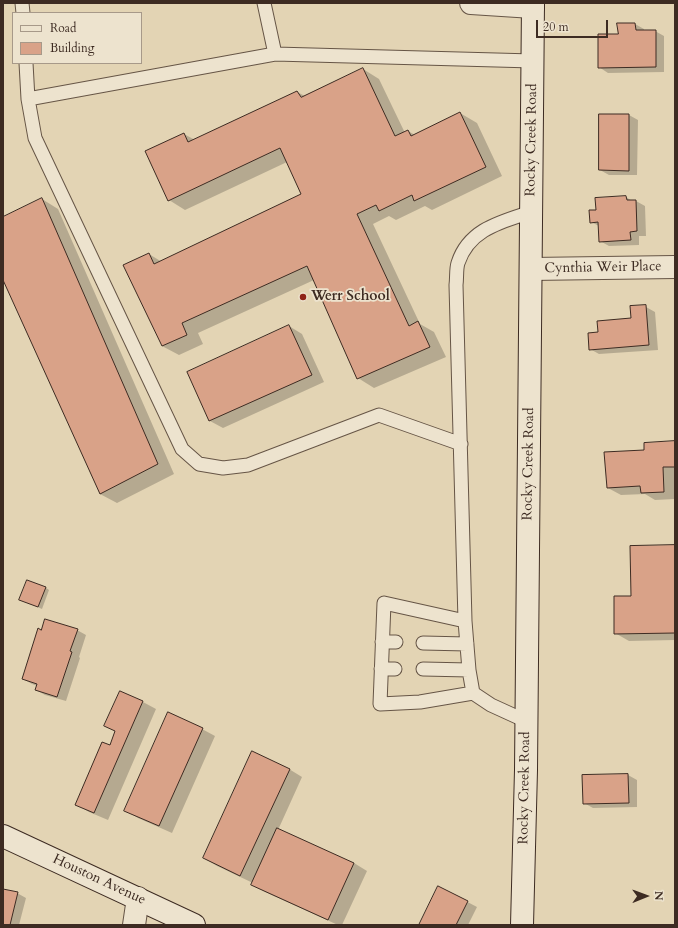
<!DOCTYPE html>
<style>
body{margin:0}
#map{position:relative;width:678px;height:928px;overflow:hidden;background:#e3d4b4;font-family:Cardo,serif}
canvas{display:block}
.frame{position:absolute;inset:0;border:4px solid #3d2b22;pointer-events:none}
.legend{position:absolute;left:12px;top:12px;width:130px;height:52px;box-sizing:border-box;background:#ede3ce;border:1px solid #a79989;margin:0;padding:5px 7px;list-style:none;font-size:12px;color:#3d2b22}
.legend li{display:flex;align-items:center;gap:8px;height:20px}
.legend b{width:20px;border:1px solid #a79989}
.north{position:absolute;left:626px;top:876px;width:40px;height:40px;-webkit-text-stroke:3px #ede3ce;paint-order:stroke;rotate:89deg;font-size:11px;font-weight:700;line-height:16px;text-align:center;color:#3d2b22}
.north::after{content:'';display:block;margin:auto;width:14px;height:18px;background:#3d2b22;clip-path:polygon(50% 0,100% 100%,50% 72%,0 100%)}
.scale{position:absolute;left:536px;top:20px;width:72px;height:18px;box-sizing:border-box;border:2px solid #3d2b22;border-top:0;padding-left:5px;font-size:12px;line-height:14px;white-space:nowrap;color:#3d2b22;-webkit-text-stroke:3px #ede3ce;paint-order:stroke}
</style>
<div id="map">
<canvas width="678" height="928"></canvas>
<div class="frame"></div>
<ul class="legend">
<li><b style="height:5px;background:#ede3ce"></b>Road</li>
<li><b style="height:11px;background:#d9a288"></b>Building</li>
</ul>
<div class="north">N</div>
<div class="scale">20 m</div>
</div>
<script>
const ctx = document.querySelector('canvas').getContext('2d');
ctx.lineJoin = 'round';
function paint(path, color) { ctx.fillStyle = color; ctx.fill(path, 'evenodd'); }
function stroke(path, color, width, dash) { ctx.strokeStyle = color; ctx.lineWidth = width; ctx.lineCap = dash ? 'butt' : 'round'; ctx.setLineDash(dash || []); ctx.stroke(path); }
function label(font, color, halo, rows, align = 'center') {
  ctx.font = font + ' Cardo,serif'; ctx.lineWidth = 3.5; ctx.setLineDash([]); ctx.textBaseline = 'middle'; ctx.strokeStyle = halo; ctx.fillStyle = color; for (const [text, x, y, turn = 0] of rows) {
    ctx.save(); ctx.translate(x, y); ctx.rotate((+turn || 0) * Math.PI / 180); ctx.textAlign = isNaN(turn) ? turn : align; if (halo) ctx.strokeText(text, 0, 0); ctx.fillText(text, 0, 0); ctx.restore();
  }
}
paint(new Path2D(`
 M 635,24 L 644,29 L 644,31 L 655,31 L 664,36 L 664,72 L 608,73 L 599,67 L 619,35 Z
 M 363,69 L 379,79 L 405,133 L 408,131 L 415,135 L 460,113 L 477,123 L 502,176 L 432,210 L 425,206 L 396,220 L 389,216 L 373,224 L 420,324 L 434,332 L 446,357 L 374,388 L 358,378 L 314,280 L 198,333 L 203,344 L 179,355 L 162,346 L 149,254 L 162,262 L 303,195 L 287,162 L 185,210 L 169,200 L 184,134 L 195,140 L 297,92 L 305,96 Z
 M 600,115 L 629,115 L 638,120 L 637,175 L 609,175 L 600,170 Z
 M 626,197 L 632,201 L 636,201 L 645,206 L 646,236 L 639,236 L 639,245 L 609,246 L 600,241 L 599,226 L 591,222 L 597,210 Z
 M 42,199 L 58,209 L 174,474 L 117,503 L 100,494 L 3,277 L 3,218 Z
 M 646,307 L 655,312 L 658,350 L 599,354 L 590,349 L 599,333 L 632,319 Z
 M 289,326 L 302,334 L 324,382 L 223,428 L 210,421 L 188,372 Z
 M 675,442 L 675,499 L 655,500 L 645,494 L 621,495 L 608,488 L 645,451 Z
 M 675,546 L 675,640 L 629,641 L 615,633 L 632,597 Z
 M 45,587 L 49,590 L 42,609 L 21,600 Z
 M 77,630 L 86,635 L 79,657 L 80,658 L 66,701 L 45,695 L 36,690 L 37,686 L 32,684 L 23,679 L 42,631 Z
 M 120,692 L 143,702 L 156,709 L 108,820 L 89,812 L 76,804 L 110,746 L 116,732 L 105,726 Z
 M 202,729 L 215,736 L 172,833 L 138,818 L 125,810 Z
 M 289,769 L 302,777 L 278,830 L 354,863 L 367,871 L 342,925 L 338,925 L 265,892 L 252,885 L 253,883 L 217,866 L 204,858 Z
 M 628,775 L 637,780 L 637,807 L 593,808 L 584,803 Z
 M 439,887 L 477,907 L 468,925 L 420,925 Z
 M 3,890 L 17,893 L 26,898 L 19,925 L 3,925 Z`), '#0003');
const building = new Path2D(`
 M 617,23 L 635,23 L 636,30 L 656,30 L 656,67 L 598,68 L 598,34 L 618,34 Z
 M 363,68 L 395,136 L 408,130 L 411,136 L 460,112 L 486,167 L 414,201 L 412,195 L 379,211 L 376,205 L 357,214 L 409,326 L 418,321 L 430,347 L 357,379 L 307,266 L 182,323 L 187,335 L 162,346 L 123,265 L 149,253 L 154,264 L 301,194 L 280,148 L 168,201 L 145,151 L 184,133 L 188,142 L 297,91 L 301,97 Z
 M 599,114 L 629,114 L 629,171 L 599,170 Z
 M 626,196 L 627,200 L 636,200 L 637,231 L 630,232 L 631,240 L 599,242 L 598,222 L 590,223 L 589,210 L 596,210 L 595,198 Z
 M 42,198 L 158,464 L 100,494 L 3,280 L 3,217 Z
 M 646,305 L 649,345 L 589,350 L 588,333 L 598,332 L 597,321 L 631,318 L 630,306 Z
 M 289,325 L 312,375 L 209,421 L 187,372 Z
 M 675,441 L 675,467 L 663,467 L 664,492 L 641,493 L 640,486 L 607,488 L 604,452 L 644,450 L 644,443 Z
 M 675,545 L 675,633 L 614,634 L 614,596 L 631,596 L 630,546 Z
 M 27,580 L 46,587 L 38,607 L 19,600 Z
 M 45,619 L 78,629 L 70,651 L 72,652 L 57,697 L 35,690 L 37,684 L 22,679 L 38,628 L 41,630 Z
 M 120,691 L 143,701 L 94,813 L 75,805 L 102,742 L 110,745 L 115,731 L 104,726 Z
 M 168,712 L 203,728 L 159,826 L 124,811 Z
 M 252,751 L 290,769 L 240,876 L 203,858 Z
 M 628,774 L 629,803 L 583,804 L 582,775 Z
 M 277,828 L 354,863 L 328,920 L 251,885 Z
 M 438,886 L 468,901 L 456,925 L 419,925 Z
 M 3,889 L 18,892 L 10,925 L 3,925 Z`);
paint(building, '#d9a288');
stroke(building, '#3d2b22', 1);
const lane = new Path2D(`
 M 22,3 L 23,13
 M 264,3 L 275,54
 M 26,63 L 28,99 L 35,138 L 182,449 L 199,464 L 223,468 L 248,465 L 379,415 L 461,444
 M 28,99 L 275,54 L 533,61
 M 465,621 L 456,285 C 457,278 456,269 458,263 C 469,229 501,222 531,212
 M 382,642 L 396,642
 M 423,643 L 467,644
 M 381,669 L 395,669
 M 423,669 L 469,670
 M 473,693 L 420,702 L 380,704 L 384,603 L 465,621 L 469,670 L 473,693 L 491,705 L 526,721`);
const street = new Path2D(`
 M 471,3 L 533,7
 M 531,269 L 675,267
 M 134,925 L 138,898`);
const secondary = new Path2D(`
 M 3,836 L 194,925
 M 522,925 L 526,770 L 533,3`);
stroke(lane, '#665546', 15);
stroke(street, '#665546', 24);
stroke(secondary, '#3d2b22', 24);
stroke(lane, '#ede3ce', 13);
stroke(street, '#ede3ce', 22);
stroke(secondary, '#ede3ce', 22);
for (const [x, y, r, color] of [
 [303,297,4,"#8f2418"]
]) { const dot = new Path2D(); dot.arc(x, y, r, 0, 2 * Math.PI); ctx.fillStyle = color; ctx.fill(dot); stroke(dot, '#ede3ce', 1.5); }
label('14px', '#3d2b22', '#ede3ce', [
 ["Rocky Creek Road",532,140,-89],
 ["Cynthia Weir Place",603,268,-1],
 ["Rocky Creek Road",529,464,-89],
 ["Rocky Creek Road",525,788,-89],
 ["Houston Avenue",99,880,25]
]);
label('bold 14px', '#3d2b22', '#ede3ce', [
 ["Werr School",311,297]
], 'left');
</script>
